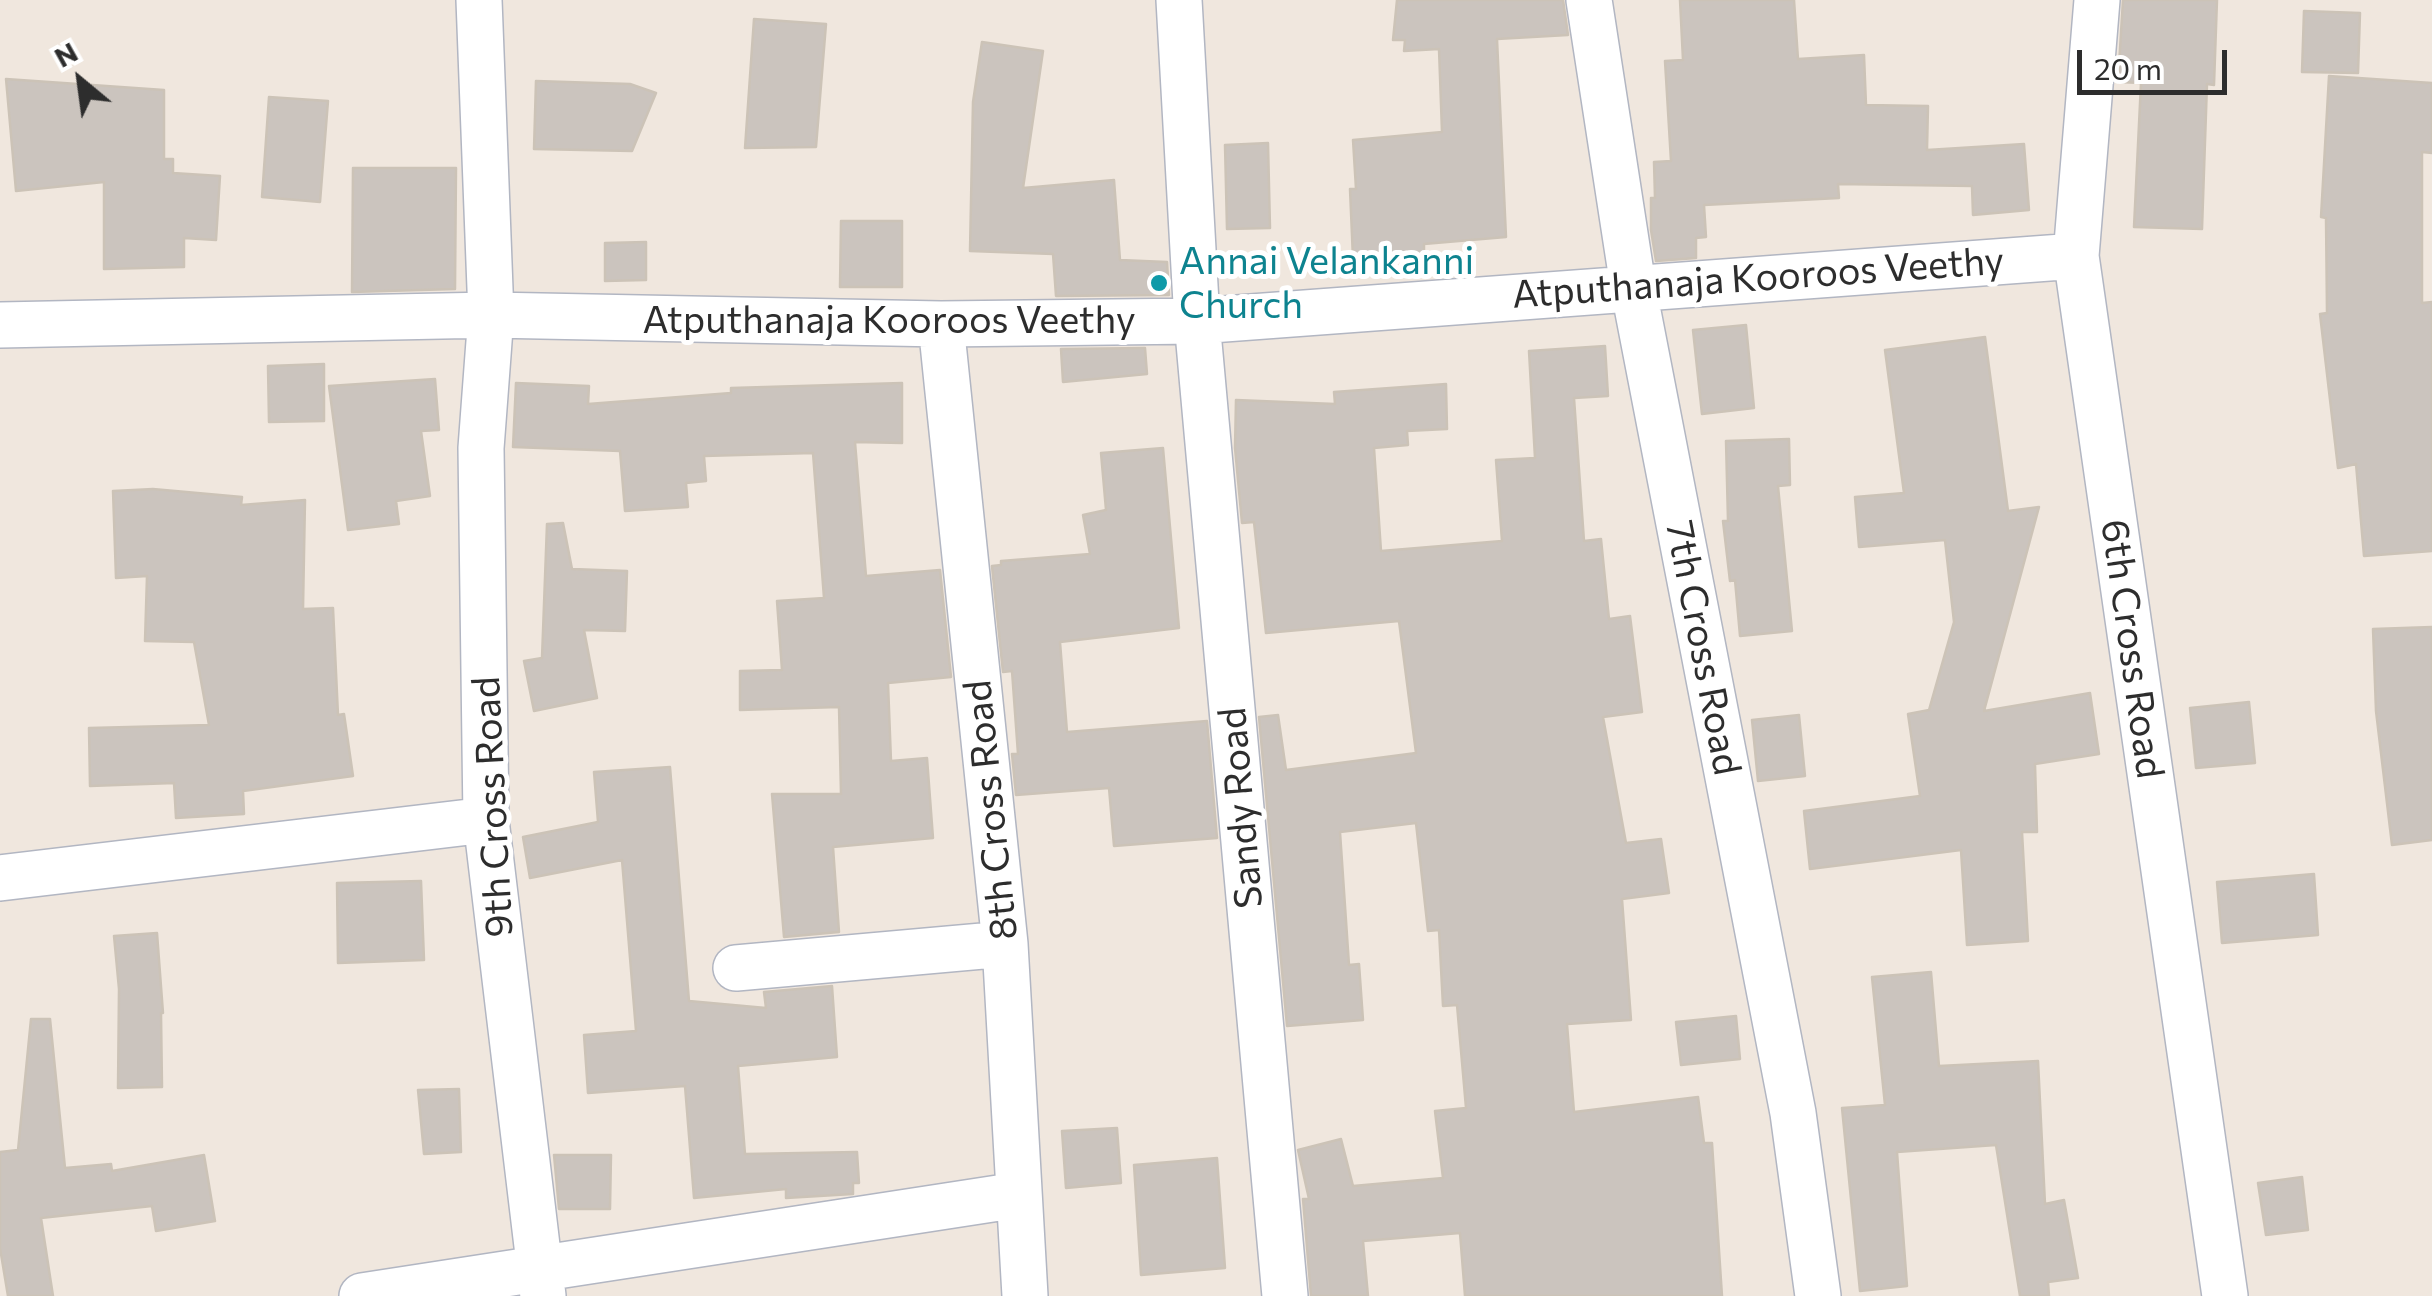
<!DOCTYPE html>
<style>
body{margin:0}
#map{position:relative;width:2432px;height:1296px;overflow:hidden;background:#f0e7de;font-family:Commissioner,sans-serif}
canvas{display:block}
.north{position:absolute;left:30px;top:30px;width:100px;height:100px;-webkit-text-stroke:8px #fff;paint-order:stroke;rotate:331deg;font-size:28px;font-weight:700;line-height:40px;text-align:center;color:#2d2d2d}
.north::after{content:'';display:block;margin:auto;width:35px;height:45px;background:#2d2d2d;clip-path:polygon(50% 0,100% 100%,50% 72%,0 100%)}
.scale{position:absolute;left:2077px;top:50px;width:150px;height:45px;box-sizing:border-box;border:5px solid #2d2d2d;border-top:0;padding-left:12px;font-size:30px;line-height:35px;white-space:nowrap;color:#2d2d2d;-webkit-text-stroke:8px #fff;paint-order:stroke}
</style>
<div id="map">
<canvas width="2432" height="1296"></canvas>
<div class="north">N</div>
<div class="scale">20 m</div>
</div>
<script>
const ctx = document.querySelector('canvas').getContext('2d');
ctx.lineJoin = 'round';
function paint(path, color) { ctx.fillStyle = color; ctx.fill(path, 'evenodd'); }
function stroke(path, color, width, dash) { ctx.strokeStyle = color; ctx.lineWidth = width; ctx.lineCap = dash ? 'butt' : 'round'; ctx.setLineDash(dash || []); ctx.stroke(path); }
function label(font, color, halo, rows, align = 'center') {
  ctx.font = font + ' Commissioner,sans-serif'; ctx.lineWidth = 10; ctx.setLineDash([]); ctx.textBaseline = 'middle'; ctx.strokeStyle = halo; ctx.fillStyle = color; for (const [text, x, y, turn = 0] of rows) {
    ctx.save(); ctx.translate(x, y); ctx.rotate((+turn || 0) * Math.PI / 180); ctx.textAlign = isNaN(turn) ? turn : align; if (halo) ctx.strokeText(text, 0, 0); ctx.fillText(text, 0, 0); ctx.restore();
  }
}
const building = new Path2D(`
 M 1397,0 L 1563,0 L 1568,35 L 1497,39 L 1506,237 L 1424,244 L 1424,255 L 1353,259 L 1350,189 L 1356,189 L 1353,140 L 1442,132 L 1439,49 L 1404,51 L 1405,40 L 1393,40 Z
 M 1680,0 L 1794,0 L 1798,59 L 1864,55 L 1866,105 L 1928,106 L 1927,150 L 2024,144 L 2029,210 L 1973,215 L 1972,186 L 1838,184 L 1839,198 L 1704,205 L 1706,237 L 1696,238 L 1696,258 L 1656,261 L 1651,230 L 1651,198 L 1655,198 L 1654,162 L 1671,161 L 1665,61 L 1683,60 Z
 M 2123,0 L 2217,0 L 2214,85 L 2207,84 L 2202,229 L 2134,227 L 2141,83 L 2118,82 Z
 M 2304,11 L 2360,13 L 2358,73 L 2302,72 Z
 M 754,19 L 826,24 L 816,147 L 745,148 Z
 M 982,42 L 1043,51 L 1023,188 L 1114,180 L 1120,260 L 1167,262 L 1169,295 L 1056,296 L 1053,254 L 970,251 L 973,102 Z
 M 2329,76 L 2432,83 L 2432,153 L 2422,152 L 2422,303 L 2432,302 L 2432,551 L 2364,556 L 2356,464 L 2338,468 L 2320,314 L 2327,313 L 2326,218 L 2321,217 Z
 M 6,79 L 164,90 L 164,159 L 173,159 L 173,173 L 220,176 L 216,240 L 184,238 L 184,267 L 104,269 L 104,182 L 16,191 Z
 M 536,81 L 630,84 L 656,93 L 632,151 L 534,149 Z
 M 269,97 L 328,101 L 320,202 L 262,197 Z
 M 1268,143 L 1270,228 L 1227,229 L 1225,145 Z
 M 353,168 L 456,168 L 455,289 L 352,292 Z
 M 841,221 L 902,221 L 902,287 L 840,287 Z
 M 646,242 L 646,280 L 605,281 L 605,243 Z
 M 1746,325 L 1754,408 L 1702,414 L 1693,330 Z
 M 1985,337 L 2008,511 L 2039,507 L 1984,711 L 2090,693 L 2099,754 L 2035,764 L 2037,832 L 2022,832 L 2028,941 L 1967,945 L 1961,850 L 1810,869 L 1804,811 L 1920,796 L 1908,714 L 1929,710 L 1954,622 L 1945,540 L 1859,547 L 1855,497 L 1904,493 L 1885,350 Z
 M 1605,346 L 1608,396 L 1574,398 L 1584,541 L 1601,539 L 1609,619 L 1630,616 L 1642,712 L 1603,717 L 1626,843 L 1661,839 L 1669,893 L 1622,899 L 1631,1020 L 1567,1024 L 1574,1112 L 1698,1097 L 1704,1143 L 1712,1143 L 1722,1296 L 1465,1296 L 1460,1233 L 1363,1241 L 1368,1296 L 1311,1296 L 1303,1199 L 1309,1199 L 1298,1150 L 1341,1139 L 1353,1186 L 1443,1178 L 1435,1111 L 1466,1108 L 1457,1005 L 1443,1006 L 1439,930 L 1428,931 L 1416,823 L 1340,832 L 1349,965 L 1359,964 L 1363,1020 L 1287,1026 L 1259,717 L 1278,715 L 1286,770 L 1416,753 L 1399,621 L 1266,633 L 1254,522 L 1242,523 L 1235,448 L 1236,400 L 1335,404 L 1334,392 L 1446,384 L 1447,429 L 1407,431 L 1408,445 L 1374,448 L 1381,551 L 1502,541 L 1496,460 L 1535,458 L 1529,351 Z
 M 1145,348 L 1147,374 L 1063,382 L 1061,349 Z
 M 324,364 L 324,421 L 269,422 L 268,366 Z
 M 435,379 L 439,430 L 421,431 L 430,496 L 396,501 L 399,524 L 348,530 L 329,386 Z
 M 516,383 L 589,386 L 588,404 L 731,393 L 731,388 L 902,383 L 902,443 L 855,442 L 866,576 L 940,570 L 951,677 L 888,683 L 891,761 L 927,758 L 933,838 L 833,847 L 839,932 L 784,937 L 772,794 L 841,794 L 839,707 L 740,710 L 740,671 L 782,670 L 777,601 L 824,598 L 813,453 L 704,456 L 706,481 L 686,483 L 688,507 L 625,511 L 620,451 L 513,447 Z
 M 1789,439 L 1790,485 L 1778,486 L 1792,631 L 1740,636 L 1735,580 L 1730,581 L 1723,521 L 1728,521 L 1726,441 Z
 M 1163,448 L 1179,628 L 1060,642 L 1067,732 L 1207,721 L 1217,838 L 1114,846 L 1109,788 L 1016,795 L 1012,754 L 1018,754 L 1012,671 L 1003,672 L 992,566 L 1001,565 L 1001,561 L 1090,554 L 1083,515 L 1106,510 L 1101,453 Z
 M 153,489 L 242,497 L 241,505 L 305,500 L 303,609 L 333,608 L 338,715 L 344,714 L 353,776 L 243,791 L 244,814 L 176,818 L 174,783 L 90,786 L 89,728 L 209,725 L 194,642 L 145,641 L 147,576 L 116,578 L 113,491 Z
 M 563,523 L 572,569 L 627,571 L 625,631 L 584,630 L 597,698 L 534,711 L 524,661 L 542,658 L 547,524 Z
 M 2432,627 L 2432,840 L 2392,845 L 2376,711 L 2373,629 Z
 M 2249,702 L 2255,763 L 2196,768 L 2190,708 Z
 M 1799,715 L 1805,776 L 1758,781 L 1752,720 Z
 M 670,767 L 689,1001 L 766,1008 L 764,992 L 832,986 L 837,1057 L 738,1066 L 745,1154 L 857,1152 L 859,1183 L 853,1183 L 853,1194 L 786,1198 L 786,1189 L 694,1198 L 685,1086 L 588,1093 L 584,1035 L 636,1031 L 622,860 L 530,878 L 523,837 L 598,822 L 594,772 Z
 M 2314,874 L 2318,935 L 2222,943 L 2217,882 Z
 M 421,881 L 424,960 L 338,963 L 337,883 Z
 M 157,933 L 163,1013 L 161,1013 L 162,1087 L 118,1088 L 119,989 L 114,936 Z
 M 1931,972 L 1939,1066 L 2038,1061 L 2045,1204 L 2064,1200 L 2078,1278 L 2048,1282 L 2049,1296 L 2020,1296 L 1996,1145 L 1897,1152 L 1907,1286 L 1860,1291 L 1842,1108 L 1885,1105 L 1872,977 Z
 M 1736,1016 L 1740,1059 L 1681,1065 L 1676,1022 Z
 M 31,1019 L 50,1019 L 65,1168 L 111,1164 L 112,1171 L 204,1155 L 215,1221 L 156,1231 L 152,1206 L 41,1218 L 53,1296 L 8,1296 L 0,1248 L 0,1152 L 18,1150 Z
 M 459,1089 L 461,1152 L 424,1154 L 418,1090 Z
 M 1117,1128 L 1121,1183 L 1066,1188 L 1062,1131 Z
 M 554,1155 L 611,1155 L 610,1209 L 559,1209 Z
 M 1217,1158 L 1225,1268 L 1141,1275 L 1134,1165 Z
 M 2302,1177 L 2308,1230 L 2266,1235 L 2258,1183 Z`);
paint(building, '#cbc4be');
stroke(building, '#ccc3b7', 2.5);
const minor = new Path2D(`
 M 479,0 L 491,315 L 481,448 L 486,820 L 543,1296
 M 1179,0 L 1197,321 L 1285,1296
 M 1589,0 L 1633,286 L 1793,1113 L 1818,1296
 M 2097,0 L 2076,256 L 2225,1296
 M 941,324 L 1005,944 L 1025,1296
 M 0,325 L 491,315 L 941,324 L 1197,321 L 2076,256
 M 0,878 L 486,820
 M 736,968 L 1005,944
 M 362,1296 L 1018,1195`);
stroke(minor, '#b2b6c2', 48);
stroke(minor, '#fff', 45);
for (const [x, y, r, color] of [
 [1159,283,10,"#0f9aa8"]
]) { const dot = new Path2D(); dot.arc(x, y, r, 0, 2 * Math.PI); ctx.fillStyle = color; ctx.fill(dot); stroke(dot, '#fff', 4); }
label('38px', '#0d838f', '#fff', [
 ["Annai Velankanni",1179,261],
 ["Church",1179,305]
], 'left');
label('38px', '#2d2d2d', '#fff', [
 ["Atputhanaja Kooroos Veethy",1758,278,-4],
 ["Atputhanaja Kooroos Veethy",889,320],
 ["7th Cross Road",1703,648,79],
 ["6th Cross Road",2132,649,82],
 ["9th Cross Road",493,807,-93],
 ["Sandy Road",1241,808,-95],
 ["8th Cross Road",991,810,-96]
]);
</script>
